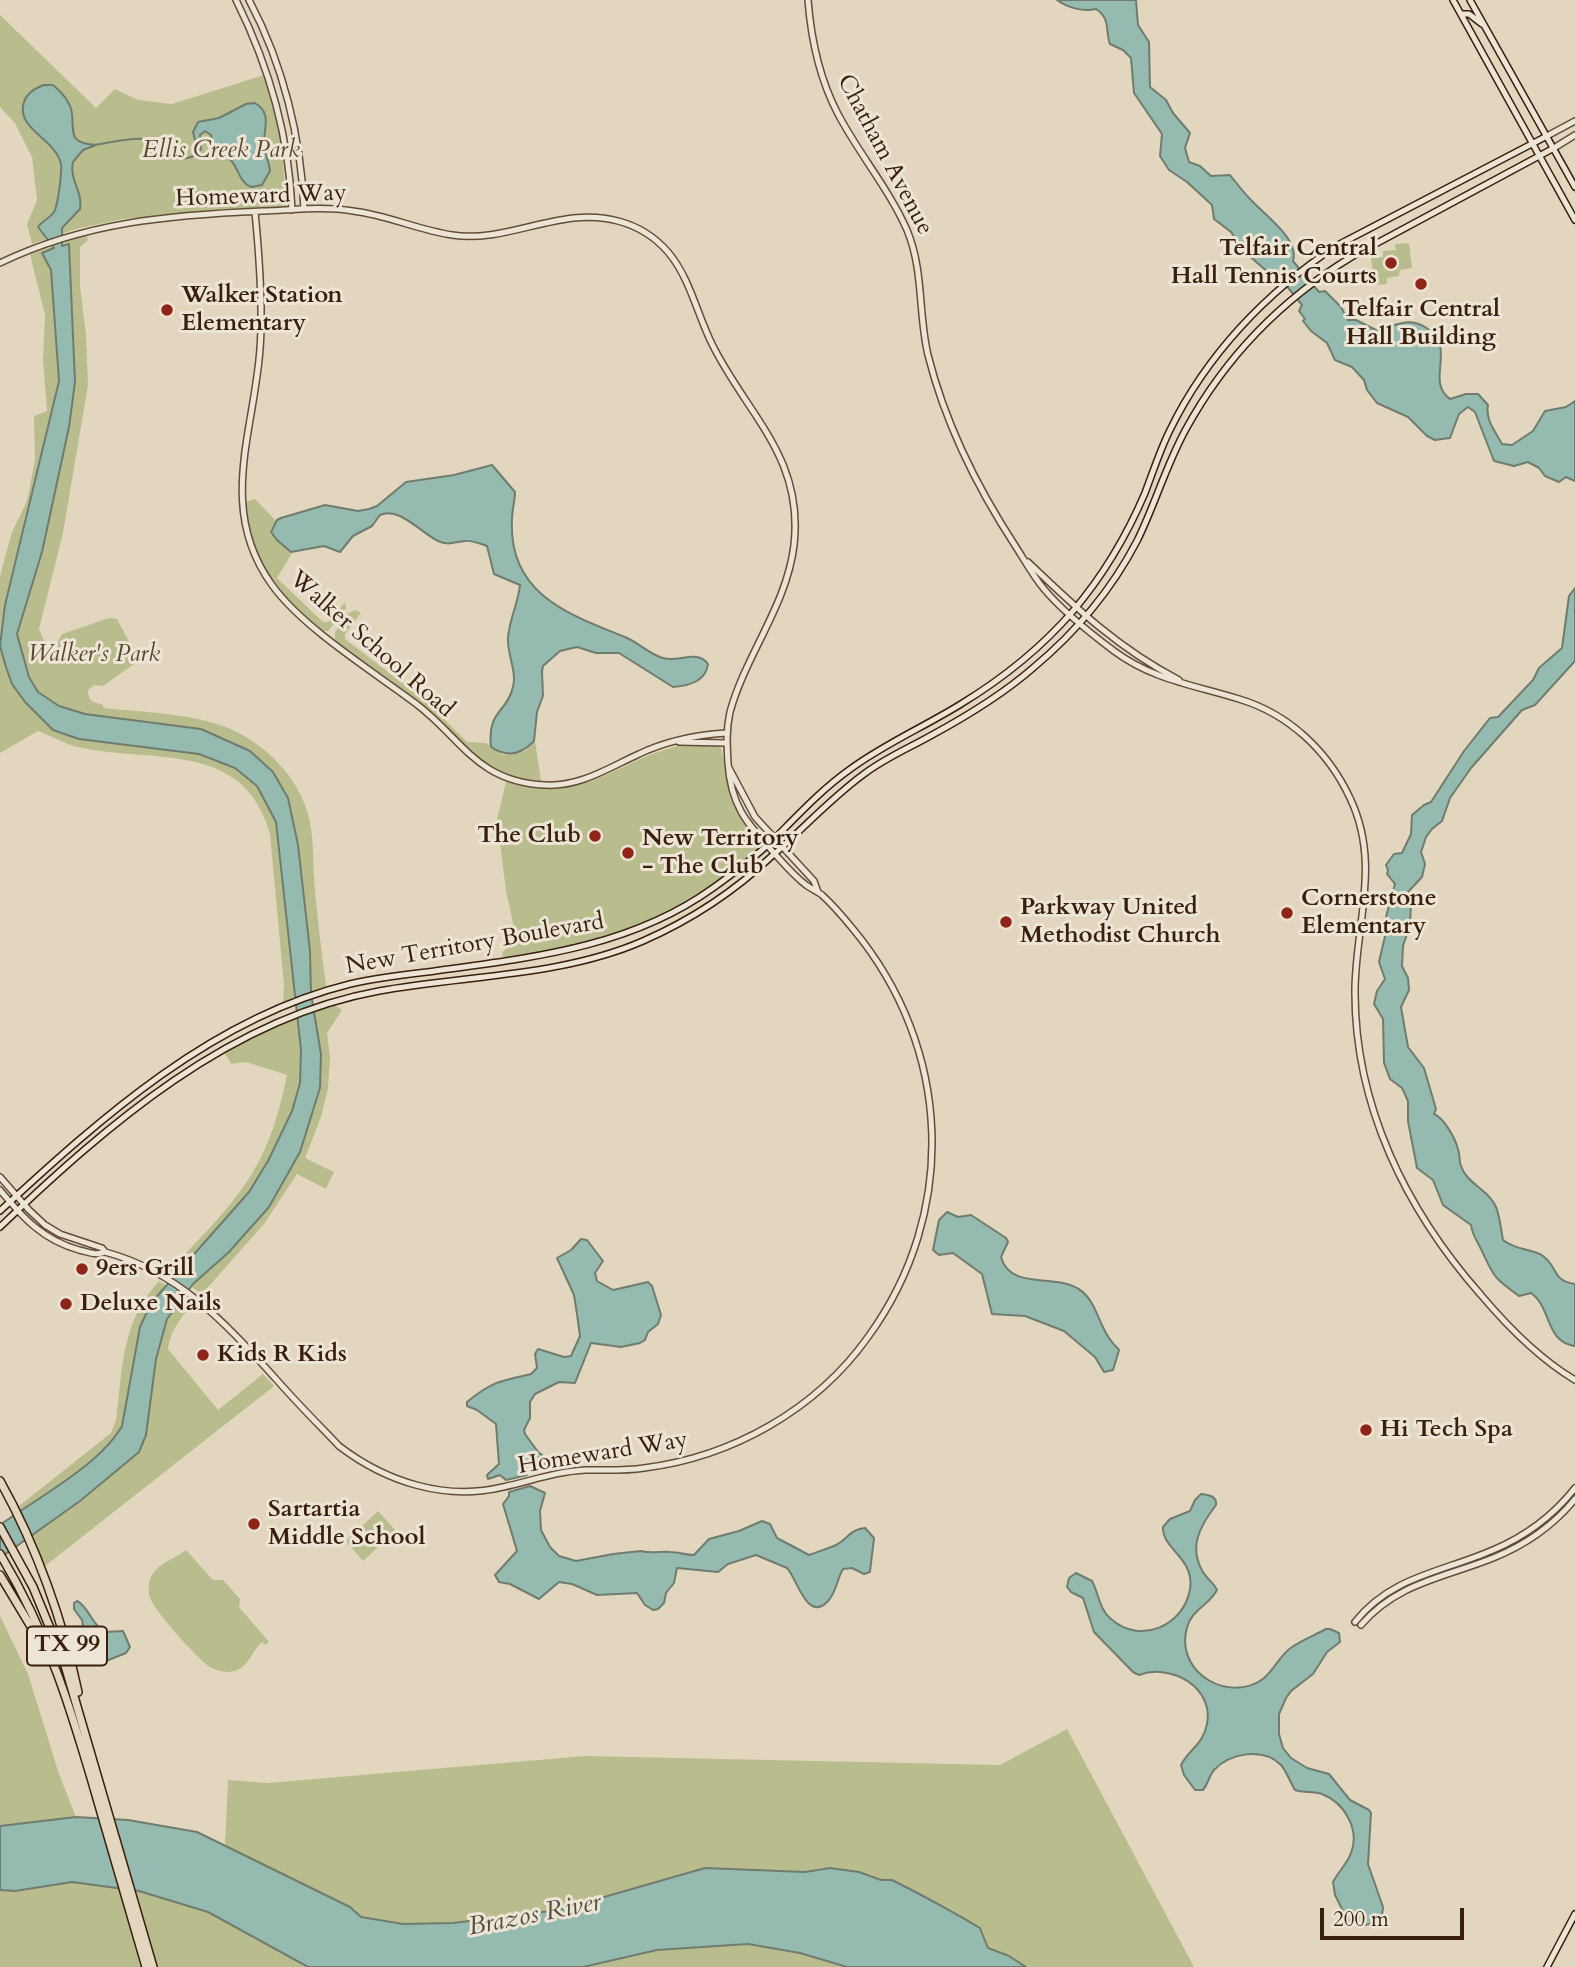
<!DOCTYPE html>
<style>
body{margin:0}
#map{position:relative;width:1575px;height:1967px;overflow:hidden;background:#e2d7be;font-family:Cardo,serif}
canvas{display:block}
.scale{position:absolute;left:1320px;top:1908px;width:144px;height:32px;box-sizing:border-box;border:4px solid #391f0c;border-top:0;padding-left:9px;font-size:21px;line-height:24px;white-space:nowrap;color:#391f0c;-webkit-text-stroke:5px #ece5d5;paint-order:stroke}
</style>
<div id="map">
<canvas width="1575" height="1967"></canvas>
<div class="scale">200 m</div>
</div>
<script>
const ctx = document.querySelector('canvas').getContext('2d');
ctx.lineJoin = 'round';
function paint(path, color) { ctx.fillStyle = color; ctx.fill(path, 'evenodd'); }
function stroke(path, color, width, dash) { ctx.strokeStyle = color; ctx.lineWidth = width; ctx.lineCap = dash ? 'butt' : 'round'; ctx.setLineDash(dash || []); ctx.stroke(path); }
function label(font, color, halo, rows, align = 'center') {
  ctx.font = font + ' Cardo,serif'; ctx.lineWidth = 6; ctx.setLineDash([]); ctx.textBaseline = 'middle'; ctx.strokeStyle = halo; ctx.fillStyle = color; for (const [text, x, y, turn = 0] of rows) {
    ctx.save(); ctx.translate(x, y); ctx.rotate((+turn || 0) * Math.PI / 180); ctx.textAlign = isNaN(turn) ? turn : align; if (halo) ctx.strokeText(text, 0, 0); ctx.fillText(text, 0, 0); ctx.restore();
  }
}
paint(new Path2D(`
 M 0,15 L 96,108 L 115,89 L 138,100 L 172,104 L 264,75 L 281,141 L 287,207 L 123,219 L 76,229 L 32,244 L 27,224 L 37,200 L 32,157 L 15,123 L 0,107 Z
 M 87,235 L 88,240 L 80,247 L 80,286 L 86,335 L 88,385 L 63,533 L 39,629 L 45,643 L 51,645 L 58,642 L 62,634 L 109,618 L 117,619 L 136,655 L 137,662 L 103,686 L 94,685 L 88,690 C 88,700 92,703 102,704 L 104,708 C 142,712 184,713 220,725 C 263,739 305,781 311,828 C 314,848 313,870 315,891 C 318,923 322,955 326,987 L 283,1003 L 284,985 L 270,834 C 244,739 152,764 78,747 C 65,744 51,736 38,731 L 0,753 L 0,576 L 12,532 L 27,501 L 35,460 L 34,416 L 47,411 L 43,360 L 45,315 L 30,254 Z
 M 1409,243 L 1412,268 L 1400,270 L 1399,276 L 1387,278 L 1387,284 L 1374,285 L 1371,258 L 1383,257 L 1383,251 L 1396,250 L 1395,244 Z
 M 255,499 L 276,521 L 270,530 L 271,534 L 292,553 L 277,578 L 323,622 L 328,622 L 345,602 L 346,608 L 328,631 C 319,631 313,623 306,617 C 263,582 255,555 243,503 Z
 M 355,610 L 361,613 L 345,634 L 345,639 L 427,702 L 467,742 L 486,743 L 503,755 L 525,751 L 535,741 L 541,781 C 491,782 460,738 426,708 C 398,684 365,663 335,640 L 335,632 L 349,613 Z
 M 685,745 L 719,745 C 727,758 726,788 734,805 C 740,816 760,840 759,848 C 680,916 606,944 504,958 L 502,953 L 516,937 L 506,891 L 497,819 L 506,782 C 530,788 552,791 577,785 C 615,776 644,751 685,745 Z
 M 333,1004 L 342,1010 L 327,1033 L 330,1058 L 328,1088 L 321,1117 L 305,1158 L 334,1172 L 326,1189 L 297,1174 L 264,1224 L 202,1294 L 169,1272 C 197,1240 231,1209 253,1172 C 271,1142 280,1109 287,1075 L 246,1062 L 231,1064 L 224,1052 L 285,1021 Z
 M 159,1281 L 193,1302 C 182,1317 170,1330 168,1349 L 218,1410 L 263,1374 L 274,1386 L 45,1566 L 19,1506 L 111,1433 L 116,1420 C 123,1366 121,1323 159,1281 Z
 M 378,1511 L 396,1531 L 363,1561 L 346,1541 Z
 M 186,1550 L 213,1580 L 223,1580 L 240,1599 L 239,1607 L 269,1642 L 265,1645 L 262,1642 C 250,1653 248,1672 227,1672 C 221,1672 213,1669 207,1665 C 195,1655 157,1614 151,1600 C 148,1594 148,1586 150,1579 C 156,1563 174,1560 186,1550 Z
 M 0,1616 L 28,1674 L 59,1774 L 76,1817 L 0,1826 Z
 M 1067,1729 L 1194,1967 L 1026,1967 L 1010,1956 L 988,1948 L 983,1932 L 977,1925 L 969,1923 L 959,1914 L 945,1906 L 888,1879 L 882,1880 L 870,1875 L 821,1868 L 805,1872 L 705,1868 L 559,1910 L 453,1923 L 403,1924 L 361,1917 L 349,1906 L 225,1847 L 228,1780 L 268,1783 L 585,1756 L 1000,1765 Z
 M 72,1882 L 139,1891 L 208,1912 L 308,1967 L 0,1967 L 0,1890 L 15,1891 Z
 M 748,1944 L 801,1953 L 847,1967 L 583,1967 L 657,1950 Z`), '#b9bd8d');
const water = new Path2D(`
 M 1057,0 L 1136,0 L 1138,25 L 1149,42 L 1150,87 L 1166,100 L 1173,113 L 1190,133 L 1185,148 L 1189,162 L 1200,166 L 1211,176 L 1230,175 C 1237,184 1244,193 1252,201 C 1265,215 1300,240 1293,261 L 1319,292 L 1325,291 L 1341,307 L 1348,320 L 1356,320 L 1378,331 C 1395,325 1409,317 1425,327 C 1459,347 1424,380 1450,399 L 1466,394 L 1478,394 L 1488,405 C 1485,419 1495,431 1502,444 L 1512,445 L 1533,431 L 1545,411 L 1566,407 L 1575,401 L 1575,481 L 1566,477 L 1559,482 L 1545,476 L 1539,468 L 1528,462 L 1514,466 L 1494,461 L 1475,412 L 1468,407 L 1459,414 L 1450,438 L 1435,440 L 1427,436 L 1408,417 L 1377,403 L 1367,390 L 1364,380 L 1352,367 L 1335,360 L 1327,343 L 1311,331 L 1303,321 L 1305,319 L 1299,311 L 1302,305 L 1277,274 L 1270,274 L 1246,253 L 1231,232 L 1214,219 L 1212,205 L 1187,182 L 1169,170 L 1160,156 L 1162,134 L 1134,93 L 1131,58 L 1123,50 L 1110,44 C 1105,30 1111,19 1096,9 C 1083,12 1068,8 1057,0 Z
 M 44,85 L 53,85 C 62,92 71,103 72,114 C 74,135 69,143 96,145 L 83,150 L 73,162 C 69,180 83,191 80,209 L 62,228 L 62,246 L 69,244 L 75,382 L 69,427 L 42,552 L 17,634 L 29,677 L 38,692 L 59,706 L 85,714 L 201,729 L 250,751 L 273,772 L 288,798 L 298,845 L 310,951 L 311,994 L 321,1054 L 320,1088 L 300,1152 L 269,1207 L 229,1252 L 193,1284 L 167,1319 L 156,1359 L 146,1435 L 139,1452 L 80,1501 L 0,1558 L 0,1525 C 37,1498 100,1465 122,1426 L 140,1327 L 151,1303 L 249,1192 L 268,1161 L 292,1111 L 300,1083 L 301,1050 L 276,822 L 257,786 L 235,768 L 199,754 L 79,739 L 53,730 L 25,702 L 12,684 L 6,667 L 0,646 L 5,605 L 59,381 L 51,270 L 42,253 L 54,248 L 38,227 C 42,221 50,218 54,212 C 58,205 62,172 61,164 C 56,139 15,129 24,102 C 27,93 35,88 44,85 Z
 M 255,103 C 272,113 264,127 264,144 C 264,153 269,161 270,171 L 262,185 L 251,187 C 239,182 239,169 230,159 L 233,155 L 232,147 L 225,144 L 218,148 L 212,142 L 211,135 L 205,131 L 200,135 L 201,149 L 198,152 L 193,132 L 198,122 L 219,118 L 246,104 Z
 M 492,465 L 515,492 C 515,501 512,510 512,519 C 508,594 568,614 625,637 C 638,642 650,655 663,658 C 678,663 697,649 708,664 C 706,681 688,686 673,687 L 619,653 L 596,653 L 577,647 L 560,651 L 543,666 L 542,671 L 543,696 L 537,712 L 534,741 C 521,755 506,757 491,747 C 487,710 507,713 513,687 C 517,671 507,654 508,638 C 509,620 518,604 520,585 L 494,574 L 487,546 C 481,544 472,540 465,541 C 454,542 449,546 438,541 C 421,533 399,506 380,515 L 372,526 L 353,536 L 340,552 L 324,546 L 291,552 L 277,540 L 271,532 L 277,520 L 281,518 L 325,505 L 358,511 L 369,509 L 377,506 L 406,482 L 454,475 Z
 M 1575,588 L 1575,661 L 1535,705 L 1522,710 L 1471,768 L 1450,798 L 1442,821 L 1432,829 L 1426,837 L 1421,852 L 1425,864 L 1422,877 L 1408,892 L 1411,904 L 1410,925 L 1403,946 L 1402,966 L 1408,978 L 1409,990 L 1401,1007 L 1408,1047 L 1424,1068 L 1436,1109 L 1434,1114 C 1444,1118 1455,1138 1458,1149 C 1460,1155 1459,1161 1461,1166 C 1467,1184 1489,1190 1496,1207 C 1500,1217 1501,1230 1503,1240 C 1517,1251 1534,1249 1543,1256 C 1559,1268 1551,1280 1575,1284 L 1575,1346 C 1545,1342 1552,1308 1531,1293 L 1519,1296 C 1492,1277 1494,1276 1480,1247 C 1476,1239 1472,1234 1471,1225 L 1443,1205 L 1433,1180 L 1417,1168 L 1408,1121 L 1408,1101 L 1402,1088 L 1390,1079 L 1384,1063 L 1383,1019 L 1374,1004 L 1377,991 L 1385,979 L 1379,962 L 1386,932 L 1386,917 L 1395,884 L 1387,874 L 1388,870 L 1386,865 L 1394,854 L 1402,853 L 1411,834 L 1412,815 L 1424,805 L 1431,802 L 1464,751 L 1490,718 L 1498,717 L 1533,680 L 1539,668 L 1562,648 L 1569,596 Z
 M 947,1212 L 958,1217 L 971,1215 L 1006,1238 L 1008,1242 L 1001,1257 C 1010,1290 1053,1274 1077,1288 C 1097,1299 1098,1326 1112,1342 C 1114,1345 1117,1347 1119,1350 L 1113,1370 L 1104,1372 L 1095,1357 L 1064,1331 L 1025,1316 L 992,1314 L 982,1274 L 953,1253 L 939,1255 L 933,1250 L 939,1220 Z
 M 581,1239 L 587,1240 L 603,1261 L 595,1273 L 597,1281 L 613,1290 L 648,1282 L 652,1286 L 661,1315 L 658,1324 L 648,1332 L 645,1340 L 640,1343 L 621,1347 L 591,1343 L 575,1383 L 559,1382 L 535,1394 L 530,1402 L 530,1418 L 524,1430 L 525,1434 L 538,1452 L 549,1460 L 549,1464 L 527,1465 L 524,1470 L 527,1475 L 506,1480 L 500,1475 L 488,1479 L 487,1475 L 499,1464 L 496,1424 L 477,1410 L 467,1406 L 467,1402 C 492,1381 501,1381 531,1374 L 537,1368 L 535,1354 L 538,1349 L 564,1357 L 571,1356 L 580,1336 L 577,1314 L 574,1295 L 557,1258 L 571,1250 Z
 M 530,1486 L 545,1493 L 540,1511 L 541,1530 L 550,1547 L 559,1556 L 576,1561 L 613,1554 L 641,1551 C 651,1554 660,1551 670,1552 C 679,1552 685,1555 694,1555 L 709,1539 L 739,1531 L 762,1521 L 770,1524 L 777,1538 L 809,1555 C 816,1552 830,1548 836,1545 C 848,1539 850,1529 865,1528 L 874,1538 L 870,1572 L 864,1574 L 852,1568 L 843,1569 C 837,1579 836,1593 828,1601 C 807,1624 796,1576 787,1568 L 756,1555 L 728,1564 L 718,1572 L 677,1568 L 674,1583 L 666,1593 L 664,1603 L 658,1609 L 653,1610 L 645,1605 L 637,1593 L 597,1595 L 572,1584 L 559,1582 L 539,1599 L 510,1584 L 499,1582 L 495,1575 L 517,1551 L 503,1504 L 509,1496 L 509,1492 Z
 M 1201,1494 C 1209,1495 1217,1496 1216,1505 C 1200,1526 1188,1547 1203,1572 C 1207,1579 1214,1583 1217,1590 C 1208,1607 1190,1609 1186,1632 C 1178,1674 1229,1703 1263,1679 C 1274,1670 1280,1655 1292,1647 C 1302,1640 1315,1635 1326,1629 L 1330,1629 L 1339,1633 L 1340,1642 L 1327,1652 L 1313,1674 L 1291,1691 L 1286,1698 L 1279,1714 L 1279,1734 L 1283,1748 L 1291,1758 L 1307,1768 L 1329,1774 L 1350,1800 L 1369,1810 L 1371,1813 L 1368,1864 L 1383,1907 L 1382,1917 C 1372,1926 1360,1927 1348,1921 L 1335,1895 L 1333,1882 C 1338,1872 1347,1864 1351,1853 C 1360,1830 1345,1803 1322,1794 C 1313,1791 1304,1793 1295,1790 C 1290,1782 1287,1772 1281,1765 C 1263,1747 1230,1753 1214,1770 C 1209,1776 1208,1784 1203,1790 L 1195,1790 L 1184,1775 L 1181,1765 C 1189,1749 1203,1745 1207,1724 C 1214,1687 1171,1663 1139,1675 L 1133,1672 L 1094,1632 L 1083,1598 L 1071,1592 L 1067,1587 L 1069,1578 L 1076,1573 L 1092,1581 C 1099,1594 1099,1609 1111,1619 C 1140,1645 1184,1626 1190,1589 C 1195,1558 1161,1548 1163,1527 L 1170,1519 L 1190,1511 L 1195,1500 Z
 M 77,1601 C 88,1606 92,1624 104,1632 L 123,1631 L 130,1647 L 126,1653 L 101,1663 L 94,1658 L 90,1642 L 84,1632 L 82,1620 L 74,1609 L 74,1603 Z
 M 76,1817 L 128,1820 L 197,1832 L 350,1907 L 361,1917 L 403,1924 L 453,1923 L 559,1910 L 705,1868 L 805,1872 L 830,1868 L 859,1872 L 881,1880 L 892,1880 C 922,1895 952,1911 980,1928 L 988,1948 L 1009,1956 L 1026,1967 L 847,1967 L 800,1953 L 748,1944 L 657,1950 L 583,1967 L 308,1967 L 208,1912 L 139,1891 L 72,1882 L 15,1891 L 0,1890 L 0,1826 Z`);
paint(water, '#95bab0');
stroke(water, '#707c6e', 2);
stroke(new Path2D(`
 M 94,145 C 110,143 130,137 145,139 C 165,143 167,168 196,155 L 198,152`), '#707c6e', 2);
const tertiary = new Path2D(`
 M 236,0 C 269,66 289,136 292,210
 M 249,0 C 283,64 301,137 304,209
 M 808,0 C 811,38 820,80 838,114 C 859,154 889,189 907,230 C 924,271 918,313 928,355 C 945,423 978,489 1016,547 C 1025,561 1033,576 1044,589 C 1063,612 1090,633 1114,651 C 1153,680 1194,685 1239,699 C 1289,714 1328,751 1350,798 C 1381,863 1356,922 1355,989 C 1354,1105 1406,1210 1481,1295 C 1508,1327 1538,1358 1575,1380
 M 1547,136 L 1575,121
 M 1554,148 L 1575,135
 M 255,212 C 259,253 263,309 260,349 C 254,432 217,509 272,585 C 303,628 371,670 415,703 C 462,738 476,782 545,785 C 580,787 608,768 639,754 C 666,741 696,735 726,733
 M 0,263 C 85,222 170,215 263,211 C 293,210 323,206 353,211 C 387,215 418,230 452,235 C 508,244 562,205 618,221 C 637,226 655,237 668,252 C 690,278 697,314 712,344 C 747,415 804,457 794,545 C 787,605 746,654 730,712 C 726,730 727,745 728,763 C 731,806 746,822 774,853 C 784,864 794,876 806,885 C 811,889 817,891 822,895 C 833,905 844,918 853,929 C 952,1048 959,1212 868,1337 C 816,1410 732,1457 644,1468 C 625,1471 605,1470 586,1470 C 558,1471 531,1481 503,1487 C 445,1501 386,1482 339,1446 C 318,1424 296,1402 276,1379 C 226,1324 180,1272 105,1252 L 102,1248 L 60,1234 L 45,1225 L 29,1210 L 0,1177
 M 1028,562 C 1077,609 1118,648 1179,680
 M 679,742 L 726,743
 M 729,768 L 755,817 L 814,881 L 818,892
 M 0,1190 C 23,1218 43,1240 79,1250 C 88,1252 96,1256 105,1252
 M 1355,1622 C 1391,1576 1443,1572 1493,1550 C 1526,1536 1553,1516 1575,1488
 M 1361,1625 C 1397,1583 1443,1578 1493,1558 C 1525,1545 1553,1526 1575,1499`);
const secondary = new Path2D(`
 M 1453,0 L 1575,220
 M 1470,0 L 1575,187
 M 1461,14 L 1469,14 L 1482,24
 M 0,1211 C 102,1117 212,1018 350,984 C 375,978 401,975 427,972 C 527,958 628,949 713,888 C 734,873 755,857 773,840 C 798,815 821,790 849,770 C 884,744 924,727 961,704 C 1002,679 1041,648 1073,611 C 1102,577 1127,535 1145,493 C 1153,472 1160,450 1170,430 C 1207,354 1267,292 1336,246 L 1547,136
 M 0,1227 C 107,1125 229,1018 379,991 C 466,975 560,977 643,941 C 691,920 735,891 773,855 C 804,828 831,798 864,774 C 885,758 909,748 932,735 C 967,716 1002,695 1033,668 C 1075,633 1112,589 1137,541 C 1155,505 1166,465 1186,429 C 1226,356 1282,299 1353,256 L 1554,148
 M 1547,1967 L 1575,1914`);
const motorway = new Path2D(`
 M 0,1481 C 36,1545 63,1621 78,1692
 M 0,1527 L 33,1587 L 64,1662 L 153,1967
 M 0,1554 C 49,1635 72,1712 98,1802 C 114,1857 130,1912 146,1967
 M 0,1575 L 45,1650`);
stroke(tertiary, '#634d38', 8);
stroke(secondary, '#391f0c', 8);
stroke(motorway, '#391f0c', 10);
stroke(tertiary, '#ece5d5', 5);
stroke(secondary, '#ece5d5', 5);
stroke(motorway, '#e2d7be', 7);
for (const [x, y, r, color] of [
 [1391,263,7,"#8f2418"],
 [1421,284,7,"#8f2418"],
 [167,310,7,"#8f2418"],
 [595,836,7,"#8f2418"],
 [628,853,7,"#8f2418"],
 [1287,913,7,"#8f2418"],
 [1006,922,7,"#8f2418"],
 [82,1269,7,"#8f2418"],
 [66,1304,7,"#8f2418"],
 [203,1355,7,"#8f2418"],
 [1366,1430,7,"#8f2418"],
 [254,1524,7,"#8f2418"]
]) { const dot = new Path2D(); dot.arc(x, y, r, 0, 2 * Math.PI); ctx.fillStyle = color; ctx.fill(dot); stroke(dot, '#ece5d5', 2.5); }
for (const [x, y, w] of [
 [67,1646,80]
]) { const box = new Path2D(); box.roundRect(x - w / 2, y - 19.5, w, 39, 5); ctx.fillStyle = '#ece5d5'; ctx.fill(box); stroke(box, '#391f0c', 2); }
label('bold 23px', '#391f0c', null, [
 ["TX 99",67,1646]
]);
label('italic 24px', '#59462c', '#ece5d5', [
 ["Ellis Creek Park",221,151],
 ["Walker's Park",94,655]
]);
label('24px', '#391f0c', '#ece5d5', [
 ["Chatham Avenue",884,155,62],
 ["Homeward Way",261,197,-2],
 ["Walker School Road",371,645,41],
 ["New Territory Boulevard",475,945,-10],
 ["Homeward Way",603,1454,-9]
]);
label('bold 24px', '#391f0c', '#ece5d5', [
 ["Telfair Central",1377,249,"right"],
 ["Hall Tennis Courts",1377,277,"right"],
 ["Walker Station",181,296],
 ["Elementary",181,324],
 ["Telfair Central",1421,310,"center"],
 ["Hall Building",1421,338,"center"],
 ["The Club",581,836,"right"],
 ["New Territory",642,839],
 ["- The Club",642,867],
 ["Cornerstone",1301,899],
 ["Elementary",1301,927],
 ["Parkway United",1020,908],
 ["Methodist Church",1020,936],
 ["9ers Grill",96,1269],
 ["Deluxe Nails",80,1304],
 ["Kids R Kids",217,1355],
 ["Hi Tech Spa",1380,1430],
 ["Sartartia",268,1510],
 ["Middle School",268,1538]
], 'left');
label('italic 26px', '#554e3d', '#ece5d5', [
 ["Brazos River",535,1916,-11]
]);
</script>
